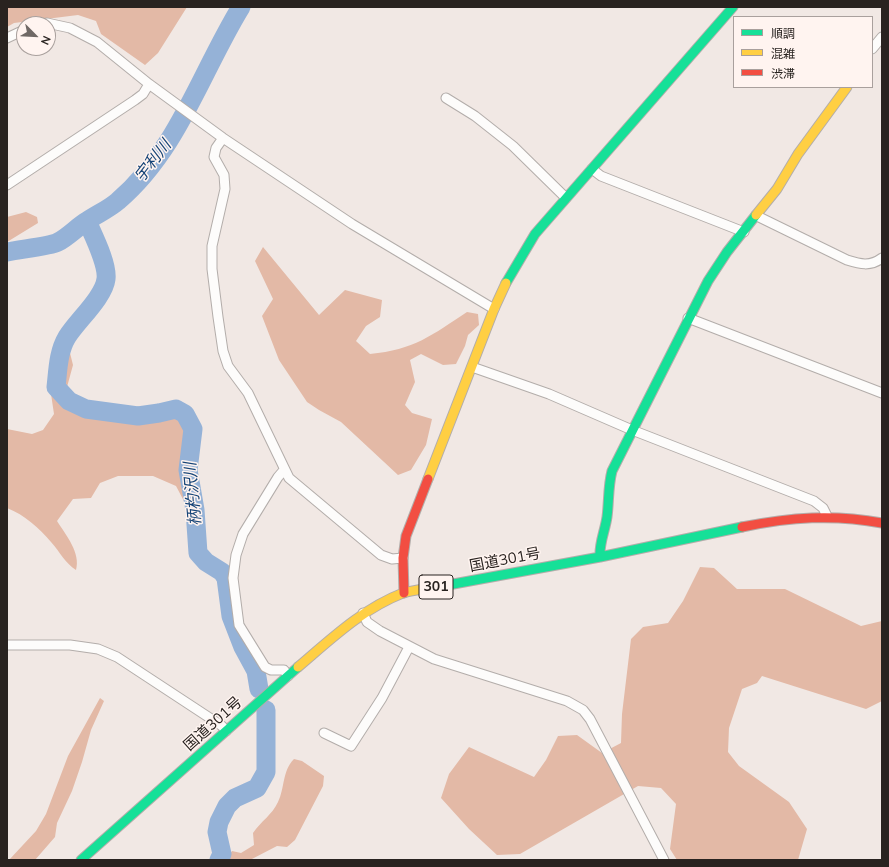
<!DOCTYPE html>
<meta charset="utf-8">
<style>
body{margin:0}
#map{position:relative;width:889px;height:867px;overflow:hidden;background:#f1e8e4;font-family:Mulish,"Noto Sans JP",sans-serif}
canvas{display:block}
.frame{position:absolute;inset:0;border:8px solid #292320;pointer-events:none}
.legend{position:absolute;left:733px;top:16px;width:140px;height:72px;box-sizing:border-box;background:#fff4f0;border:1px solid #a9a09d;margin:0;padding:5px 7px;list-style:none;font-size:12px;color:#292320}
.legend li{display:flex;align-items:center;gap:8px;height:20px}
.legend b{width:20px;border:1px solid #a9a09d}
.north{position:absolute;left:16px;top:16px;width:40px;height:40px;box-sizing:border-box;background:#fff4f0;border:1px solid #a9a09d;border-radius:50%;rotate:114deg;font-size:11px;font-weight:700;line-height:16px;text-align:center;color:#292320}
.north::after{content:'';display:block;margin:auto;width:14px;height:18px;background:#6f6865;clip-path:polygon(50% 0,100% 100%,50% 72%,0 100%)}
</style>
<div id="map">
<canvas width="889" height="867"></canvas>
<div class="frame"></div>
<ul class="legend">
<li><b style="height:5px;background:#16e098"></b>順調</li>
<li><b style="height:5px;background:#ffcf43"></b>混雑</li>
<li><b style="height:5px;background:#f24e42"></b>渋滞</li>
</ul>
<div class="north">N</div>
</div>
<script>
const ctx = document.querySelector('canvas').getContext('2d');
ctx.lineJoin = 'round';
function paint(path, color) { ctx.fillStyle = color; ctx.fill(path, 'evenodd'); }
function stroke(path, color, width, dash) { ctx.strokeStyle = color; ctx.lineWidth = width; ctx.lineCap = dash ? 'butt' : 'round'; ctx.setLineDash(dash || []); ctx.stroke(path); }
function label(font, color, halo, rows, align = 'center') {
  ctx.font = font + ' Mulish,"Noto Sans JP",sans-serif'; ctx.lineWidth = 3; ctx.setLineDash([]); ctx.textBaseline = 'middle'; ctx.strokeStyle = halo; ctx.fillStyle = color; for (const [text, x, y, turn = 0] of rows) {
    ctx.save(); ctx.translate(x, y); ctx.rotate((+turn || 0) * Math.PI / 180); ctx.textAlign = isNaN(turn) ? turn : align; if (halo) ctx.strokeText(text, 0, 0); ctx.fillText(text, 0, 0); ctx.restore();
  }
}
paint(new Path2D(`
 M 7,7 L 187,7 L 158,53 L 145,65 L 101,34 L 96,21 L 78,15 L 14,23 L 7,27 Z
 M 26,212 L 37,217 L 38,223 L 7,242 L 7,217 Z
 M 263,247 L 319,315 L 345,290 L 382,300 L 380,317 L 366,326 L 356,341 L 370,354 C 414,350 432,335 467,312 L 478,314 L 479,325 L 468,335 L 465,346 L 456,364 L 443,365 L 421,354 L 410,360 L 415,382 L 405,405 L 412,413 L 432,419 L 426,445 L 411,470 L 398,475 L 341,422 L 319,410 L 307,402 L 279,360 L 262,316 L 273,299 L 255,261 Z
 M 69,349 L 73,365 L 67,387 L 72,400 L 105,413 L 180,417 L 189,445 L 185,471 L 190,496 L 186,505 L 176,486 L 153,476 L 118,476 L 100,483 L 91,498 L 73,499 L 57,521 C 66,535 81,553 76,570 C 65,563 60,552 51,542 C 39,528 25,515 7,508 L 7,429 L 32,434 L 43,430 L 54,414 L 51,394 L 51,368 Z
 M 700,567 L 714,568 L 737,589 L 785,589 L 861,626 L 882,621 L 882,701 L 866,709 L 762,676 L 757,683 L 742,689 L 729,728 L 728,752 L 739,766 L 789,802 L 807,829 L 798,860 L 677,860 L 670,849 L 676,804 L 661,788 L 638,786 L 520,854 L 497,855 L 469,829 L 441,798 L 449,774 L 469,747 L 534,777 L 546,760 L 558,736 L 577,735 L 602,753 L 621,743 L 622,714 L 631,639 L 643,627 L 668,623 L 683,601 Z
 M 100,698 L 104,701 L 91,730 L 82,762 L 72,791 L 57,823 L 55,837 L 35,860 L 9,860 L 36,831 L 46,814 L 68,756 Z
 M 294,759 L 302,761 L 324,776 L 323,786 L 295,840 L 287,847 L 277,846 L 250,860 L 226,860 L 232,851 L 241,853 L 254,845 L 253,833 C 261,821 272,815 278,802 C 285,788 282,771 294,759 Z`), '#e3b9a6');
stroke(new Path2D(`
 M 87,221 C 93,235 108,264 106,279 C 104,297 77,321 67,337 C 58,352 58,370 56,387 L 69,401 L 86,409 L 138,416 L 159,413 L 176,409 L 185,414 L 193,429 L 188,470 L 195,510 L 198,553 L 206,562 L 222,572 L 226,578 L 231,616 L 243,647 L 256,671 L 259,689
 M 7,252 C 19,249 48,247 58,242 C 68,237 77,227 87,221 C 97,214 109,209 118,201 C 178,150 201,72 241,7
 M 219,860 L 222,854 L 217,832 L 219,822 L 227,806 L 235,798 L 257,788 L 266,772 L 266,710`), '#95b2d7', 19);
const street = new Path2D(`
 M 44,24 L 47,23 L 70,28 L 97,42 L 149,84 L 223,138 L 352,224 L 494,309
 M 7,38 L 24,30
 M 872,49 L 882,37
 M 446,98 L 475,116 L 513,146 L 566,198
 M 223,138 L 216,148 L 214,157 L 224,175 L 225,189 L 212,246 L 212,269 L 218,317 L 223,351 L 228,366 L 248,393 L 289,478 L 381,555 L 392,559 L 403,558
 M 592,169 L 601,176 L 744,232
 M 7,185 L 135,100 L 143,94 L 149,84
 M 757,216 L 847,260 C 860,264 870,267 882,258
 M 688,318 L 882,393
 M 472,367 L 549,394 L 632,430 L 814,501 L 823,508 L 827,516
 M 284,470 L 278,477 L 243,534 L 236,555 L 233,578 L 239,625 L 265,667 L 271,670 L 284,670 L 288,676
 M 363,613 L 367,622 L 380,631 L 434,659 L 567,701 L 583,710 L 590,719 L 664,860
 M 7,645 L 70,645 L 98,649 L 117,657 L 222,726 L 226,731
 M 324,733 L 351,746 L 382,698 L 409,647`);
const fast = new Path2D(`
 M 506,283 L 535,234 L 733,7
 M 600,557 C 599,543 605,531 607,517 C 609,502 608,486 612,471 L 708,281 L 727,252 L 756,215
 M 437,587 L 600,557 L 742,527
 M 81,860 L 298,667`);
const slow = new Path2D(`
 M 756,215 L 777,189 L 798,154 L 847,87
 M 428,479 L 494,309 L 506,283
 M 298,667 C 331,639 362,609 403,593 C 413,590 426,589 437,587`);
const jam = new Path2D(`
 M 742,527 C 791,517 833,514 882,523
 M 404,593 L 403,558 L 406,536 L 428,479`);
stroke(street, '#b3adaa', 11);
stroke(fast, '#b3adaa', 11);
stroke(slow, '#b3adaa', 11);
stroke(jam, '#b3adaa', 11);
stroke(street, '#fdfcfb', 9);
stroke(fast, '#16e098', 9);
stroke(slow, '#ffcf43', 9);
stroke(jam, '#f24e42', 9);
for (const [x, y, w] of [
 [436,587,34]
]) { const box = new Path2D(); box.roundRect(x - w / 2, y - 12, w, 24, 3); ctx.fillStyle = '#fff4f0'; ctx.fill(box); stroke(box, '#292320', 1); }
label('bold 14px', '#292320', null, [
 ["301",436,587]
]);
label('15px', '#292320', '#fff4f0', [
 ["国道301号",505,560,-11],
 ["国道301号",213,724,-42]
]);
label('italic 16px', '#164477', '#fff4f0', [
 ["宇利川",153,161,-52],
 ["柄杓沢川",193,494,-95]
]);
</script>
